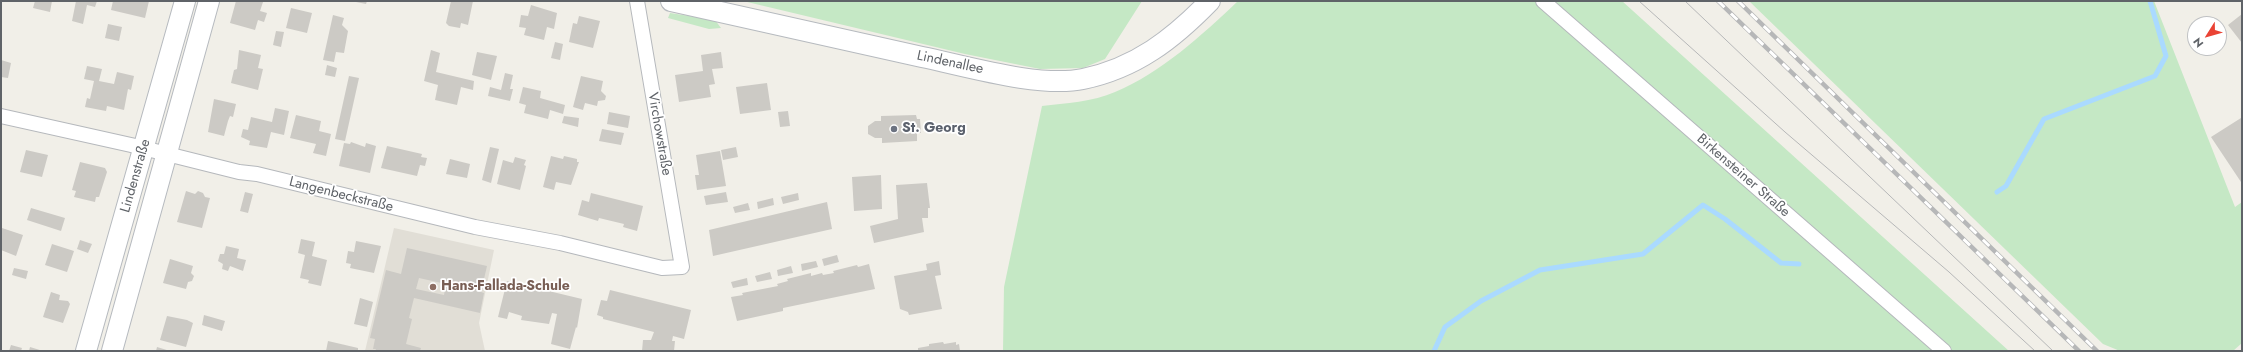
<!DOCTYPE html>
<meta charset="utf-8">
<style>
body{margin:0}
#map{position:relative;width:2243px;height:352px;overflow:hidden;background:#f1efe8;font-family:Jost,sans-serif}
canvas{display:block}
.frame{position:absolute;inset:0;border:2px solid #5f6368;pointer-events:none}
.north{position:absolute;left:2187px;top:16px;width:40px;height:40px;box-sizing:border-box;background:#fff;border:1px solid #bfc1c3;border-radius:50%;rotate:233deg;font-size:11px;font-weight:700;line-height:16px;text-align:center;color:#5f6368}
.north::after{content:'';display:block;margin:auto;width:14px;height:18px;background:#ea4335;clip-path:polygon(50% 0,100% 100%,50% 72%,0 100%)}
</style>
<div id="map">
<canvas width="2243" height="352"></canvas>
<div class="frame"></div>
<div class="north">N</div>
</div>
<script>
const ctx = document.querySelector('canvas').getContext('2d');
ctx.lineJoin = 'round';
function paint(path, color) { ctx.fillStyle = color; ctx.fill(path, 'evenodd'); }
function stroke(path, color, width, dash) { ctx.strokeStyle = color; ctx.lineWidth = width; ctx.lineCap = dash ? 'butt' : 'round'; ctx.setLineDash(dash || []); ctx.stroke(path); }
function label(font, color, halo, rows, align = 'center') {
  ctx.font = font + ' Jost,sans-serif'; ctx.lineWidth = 3.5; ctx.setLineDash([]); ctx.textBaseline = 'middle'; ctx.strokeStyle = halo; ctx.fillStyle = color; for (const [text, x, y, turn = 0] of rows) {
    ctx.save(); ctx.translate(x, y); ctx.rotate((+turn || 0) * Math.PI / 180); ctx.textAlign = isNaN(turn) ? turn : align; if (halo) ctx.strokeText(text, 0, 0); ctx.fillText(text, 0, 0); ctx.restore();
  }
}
paint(new Path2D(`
 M 394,228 L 494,250 L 479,323 L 485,351 L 365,351 Z`), '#e1ded6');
paint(new Path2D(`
 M 743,1 L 1142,1 L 1105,59 L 1083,68 L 1040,69 L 965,54 Z
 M 1238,1 L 1622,1 L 2009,351 L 1003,351 L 1004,287 L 1042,106 C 1065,103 1093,102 1115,92 C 1161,73 1202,35 1238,1 Z
 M 1749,1 L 2154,1 L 2235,207 L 2242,202 L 2242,343 L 2233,351 L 2120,351 L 2103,344 Z
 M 670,13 L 715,20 L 721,28 L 709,29 L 668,18 Z`), '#c5e8c5');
stroke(new Path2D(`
 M 1997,192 L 2006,186 L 2044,119 L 2155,76 L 2166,56 L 2150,1
 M 1434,351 L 1445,327 L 1481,301 L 1540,270 L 1643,254 L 1703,205 L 1725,219 L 1781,263 L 1799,264`), '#aadaff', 5);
paint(new Path2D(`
 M 35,1 L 52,1 L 50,12 L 33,8 Z
 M 76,1 L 97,1 L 95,7 L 87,5 L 83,24 L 72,21 Z
 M 113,1 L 149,1 L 145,18 L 111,10 Z
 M 236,1 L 263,2 L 260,11 L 267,13 L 264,22 L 258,20 L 255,30 L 230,23 Z
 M 351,1 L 367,1 L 366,4 Z
 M 451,1 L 473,1 L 468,25 L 461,23 L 460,28 L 449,26 L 446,23 Z
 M 531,5 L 557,13 L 554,29 L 547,27 L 544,40 L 524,35 L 526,28 L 519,27 L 521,15 L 528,16 Z
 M 291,8 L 312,13 L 307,33 L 286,28 Z
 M 2242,14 L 2242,43 L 2228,25 Z
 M 333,15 L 344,18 L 342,25 L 348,31 L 344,53 L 336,52 L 334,62 L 323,60 Z
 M 579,16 L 600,21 L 593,48 L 569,42 L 573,23 L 577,24 Z
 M 108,24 L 122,27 L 119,41 L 105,38 Z
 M 276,31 L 284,32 L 281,47 L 273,45 Z
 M 555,42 L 563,44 L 560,60 L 551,58 Z
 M 239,50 L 261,55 L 258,68 L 263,69 L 258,90 L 231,83 L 234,70 L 237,69 Z
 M 431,50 L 440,53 L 436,72 L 474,81 L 473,90 L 461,87 L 457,105 L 435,100 L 438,85 L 424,81 Z
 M 477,52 L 497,56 L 491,80 L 472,75 Z
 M 721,52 L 723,68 L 712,69 L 715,84 L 709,85 L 711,97 L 679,102 L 675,75 L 703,71 L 701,55 Z
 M 1,60 L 11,63 L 8,78 L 1,77 Z
 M 327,65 L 337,68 L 335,77 L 325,75 Z
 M 87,66 L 102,69 L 99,81 L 114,84 L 117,72 L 134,76 L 131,90 L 128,89 L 124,110 L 107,106 L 106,111 L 85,107 L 87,98 L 90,99 L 94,81 L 84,79 Z
 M 505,73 L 513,75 L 510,89 L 513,89 L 510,101 L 488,96 L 490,87 L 501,90 Z
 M 349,76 L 359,78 L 345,141 L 335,139 Z
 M 581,76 L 603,81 L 601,91 L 606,96 L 605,100 L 598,101 L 597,106 L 585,103 L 583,110 L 573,107 Z
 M 767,83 L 771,110 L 740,114 L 736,87 Z
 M 523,87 L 541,91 L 540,98 L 565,105 L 563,114 L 550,110 L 548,119 L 524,113 L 526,105 L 519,103 Z
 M 214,99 L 236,104 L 233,117 L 230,116 L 228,121 L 224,136 L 208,132 Z
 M 275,108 L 289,111 L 284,135 L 271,132 L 267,148 L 249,145 L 250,141 L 241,137 L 243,129 L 248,130 L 251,117 L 272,122 Z
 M 788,111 L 790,126 L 780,127 L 778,112 Z
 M 609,112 L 630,116 L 628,128 L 607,124 Z
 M 296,115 L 321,121 L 319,131 L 331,134 L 326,156 L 313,153 L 316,144 L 290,138 Z
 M 916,115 L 917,119 L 920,119 L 921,133 L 917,133 L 917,141 L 882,143 L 882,138 L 875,138 L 868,134 L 868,126 L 875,121 L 881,121 L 881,116 Z
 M 564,116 L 579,118 L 578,127 L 562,123 Z
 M 2241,118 L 2242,181 L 2241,182 L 2211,137 Z
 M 602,129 L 624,133 L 621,145 L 599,141 Z
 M 351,142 L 365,147 L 366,143 L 376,146 L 370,173 L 339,166 L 344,143 L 350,144 Z
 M 387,146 L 422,154 L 421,157 L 427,158 L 425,166 L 420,165 L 417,176 L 381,168 Z
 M 490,147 L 499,149 L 491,183 L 482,180 Z
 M 736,147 L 738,157 L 723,160 L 721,150 Z
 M 26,150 L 48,155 L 42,177 L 20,172 Z
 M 720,151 L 726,186 L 697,190 L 695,175 L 699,175 L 696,155 Z
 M 551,156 L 563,159 L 564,156 L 577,159 L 577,162 L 579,162 L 571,185 L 556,182 L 554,190 L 543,187 Z
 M 515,157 L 526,160 L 524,165 L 526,166 L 520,190 L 497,184 L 503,160 L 513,163 Z
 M 450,159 L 470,164 L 467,178 L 446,174 Z
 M 80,162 L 105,168 L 107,172 L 99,197 L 96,197 L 95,202 L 74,197 L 76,191 L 72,190 Z
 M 881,175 L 882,209 L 854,211 L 852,177 Z
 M 927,183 L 930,208 L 928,208 L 928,218 L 922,218 L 924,232 L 874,243 L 870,226 L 898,219 L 896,185 Z
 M 186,191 L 195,194 L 198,191 L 203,193 L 205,197 L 210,198 L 202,228 L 177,222 Z
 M 245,192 L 253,194 L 248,213 L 240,211 Z
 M 726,192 L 728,202 L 706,205 L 704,196 Z
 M 591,193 L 643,206 L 637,231 L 623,227 L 624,224 L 599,218 L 598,221 L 578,215 L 582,200 L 589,202 Z
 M 798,193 L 799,200 L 783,204 L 781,197 Z
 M 773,198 L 774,205 L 758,209 L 757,202 Z
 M 827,202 L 832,229 L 713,256 L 709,230 Z
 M 748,203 L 750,210 L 735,213 L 733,207 Z
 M 31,208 L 65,218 L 61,231 L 27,220 Z
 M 2,228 L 23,235 L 16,256 L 1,250 Z
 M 301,239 L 315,242 L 312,256 L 327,260 L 321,286 L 308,283 L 309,280 L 300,278 L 305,255 L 298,253 Z
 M 80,240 L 92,244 L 88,253 L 77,249 Z
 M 356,241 L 381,246 L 374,273 L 350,268 L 351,264 L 346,263 L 348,251 L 354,252 Z
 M 52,244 L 74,251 L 67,272 L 45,265 Z
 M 226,246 L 239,249 L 237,258 L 246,260 L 243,271 L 230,266 L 228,271 L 222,269 L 223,264 L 218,261 L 220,254 L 224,254 Z
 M 407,248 L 487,266 L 481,292 L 484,293 L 480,313 L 414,298 L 409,318 L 412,319 L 406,344 L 421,348 L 420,351 L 375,351 L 376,349 L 373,349 L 375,339 L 370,338 L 386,270 L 401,274 ZM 419,278 L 446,284 L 444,295 L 416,289 Z
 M 837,255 L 839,262 L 824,266 L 822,259 Z
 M 170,259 L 193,266 L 191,273 L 194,276 L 192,281 L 188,282 L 186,289 L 163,283 Z
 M 816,261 L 818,267 L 802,271 L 801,264 Z
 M 939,261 L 941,275 L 935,276 L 942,309 L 909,315 L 908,312 L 900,309 L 894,276 L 927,270 L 926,264 Z
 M 869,264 L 875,289 L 783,308 L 783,311 L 737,321 L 731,297 L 743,295 L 742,293 L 778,286 L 777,284 L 788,281 L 787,279 L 811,273 L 811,276 L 822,273 L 823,275 L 834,273 L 833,271 L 857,265 L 858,267 Z
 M 791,266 L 793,273 L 778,276 L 777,270 Z
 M 14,268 L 28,271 L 26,279 L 12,275 Z
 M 770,272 L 772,279 L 757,282 L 755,276 Z
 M 747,278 L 748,285 L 733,288 L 731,282 Z
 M 507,281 L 582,299 L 577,328 L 576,327 L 570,349 L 551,344 L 557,314 L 552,313 L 549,324 L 521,320 L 522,316 L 509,312 L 507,319 L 498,317 Z
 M 610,290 L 691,310 L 684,339 L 673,336 L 672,341 L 675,341 L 674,351 L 642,351 L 643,340 L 651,340 L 654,332 L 603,319 L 603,317 L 597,315 L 601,300 L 607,301 Z
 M 51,292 L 60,295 L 59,300 L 68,301 L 70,304 L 63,323 L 43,317 Z
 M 360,298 L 373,302 L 367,327 L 354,324 Z
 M 204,315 L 225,321 L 222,331 L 202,325 Z
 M 167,316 L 187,320 L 193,323 L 186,347 L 160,340 Z
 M 328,341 L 358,348 L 358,351 L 326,351 Z
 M 943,342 L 944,344 L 956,342 L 956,345 L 959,344 L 960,351 L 918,351 L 918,348 L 929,346 L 929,344 Z
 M 11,345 L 22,348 L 21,351 L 9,351 Z
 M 30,347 L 43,351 L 29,351 Z
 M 157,347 L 170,351 L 156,351 Z`), '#cccac5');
const street = new Path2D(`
 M 1543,1 L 1944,351
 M 1,116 L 131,145 L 239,172 L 257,174 L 475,227 L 560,243 L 662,268 L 682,267 L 637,1`);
const secondary = new Path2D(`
 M 671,1 C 754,19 838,38 922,57 C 966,66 1039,88 1083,79 C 1136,68 1173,39 1210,1
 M 86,351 L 185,1
 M 112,351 L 209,1`);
stroke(street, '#b5b8bc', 16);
stroke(secondary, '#b6babf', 22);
stroke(street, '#fff', 14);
stroke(secondary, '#fff', 20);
stroke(new Path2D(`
 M 1639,1 L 1785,132 L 1949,272 L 2035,351
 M 1685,1 L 2053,351`), '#b6b7b8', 1);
const rail = new Path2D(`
 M 1718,1 L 2079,351
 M 1738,1 L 2097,351`);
stroke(rail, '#b6b7b8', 4.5);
stroke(rail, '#fff', 3, [9]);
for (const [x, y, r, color] of [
 [894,129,4,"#6b7280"],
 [433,287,4,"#8d6e63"]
]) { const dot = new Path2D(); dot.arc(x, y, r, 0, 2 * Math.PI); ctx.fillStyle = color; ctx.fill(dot); stroke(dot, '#fff', 1.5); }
label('14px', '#5f6368', '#fff', [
 ["Lindenallee",950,63,12],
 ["Virchowstraße",659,134,80],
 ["Lindenstraße",136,176,-74],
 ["Birkensteiner Straße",1743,176,41],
 ["Langenbeckstraße",341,195,14]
]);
label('bold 14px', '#5b616d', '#fff', [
 ["St. Georg",902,129]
], 'left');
label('bold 14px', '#785e54', '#fff', [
 ["Hans-Fallada-Schule",441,287]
], 'left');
</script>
